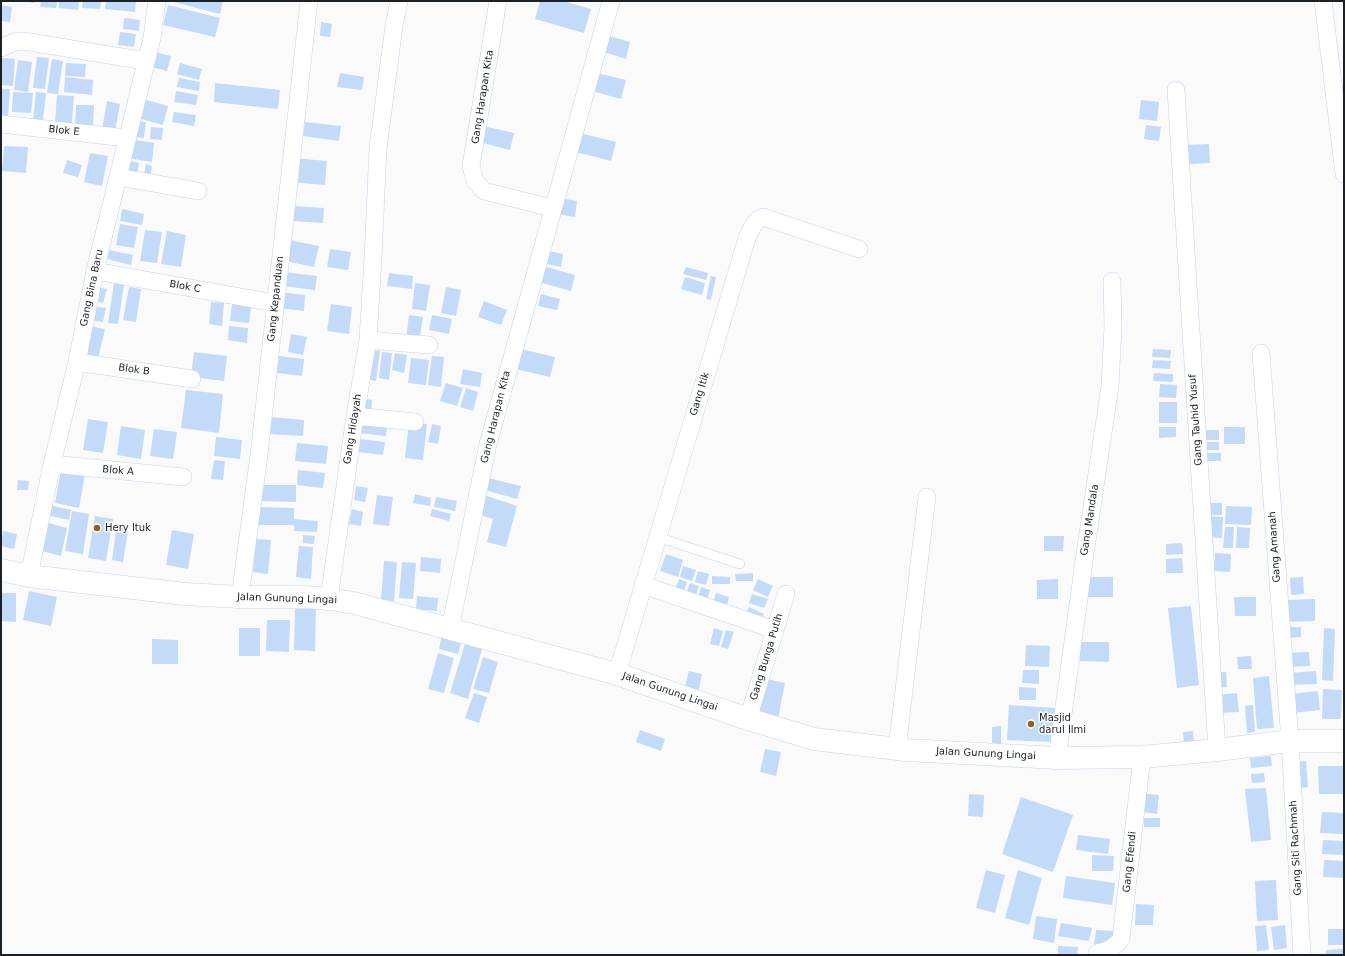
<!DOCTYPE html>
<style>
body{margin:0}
#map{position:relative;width:1345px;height:956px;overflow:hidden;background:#fafafa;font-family:"DejaVu Sans",sans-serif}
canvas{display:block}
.frame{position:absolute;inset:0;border:2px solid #192028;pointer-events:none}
</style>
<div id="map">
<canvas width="1345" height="956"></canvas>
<div class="frame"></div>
</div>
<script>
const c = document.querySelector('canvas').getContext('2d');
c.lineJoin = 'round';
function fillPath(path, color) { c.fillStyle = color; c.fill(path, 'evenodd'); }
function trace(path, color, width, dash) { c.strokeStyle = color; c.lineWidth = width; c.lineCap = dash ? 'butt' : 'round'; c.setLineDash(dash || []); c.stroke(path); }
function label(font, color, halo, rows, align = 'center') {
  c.font = font + ' "DejaVu Sans",sans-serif'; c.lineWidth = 3; c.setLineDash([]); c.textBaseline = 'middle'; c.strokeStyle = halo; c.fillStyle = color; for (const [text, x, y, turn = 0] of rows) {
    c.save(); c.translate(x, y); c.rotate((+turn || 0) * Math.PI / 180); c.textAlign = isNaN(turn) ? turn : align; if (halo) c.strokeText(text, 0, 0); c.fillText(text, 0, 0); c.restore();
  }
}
const building = new Path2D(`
 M24 1H34V3Z
 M41 1H57L56 8 40 7Z
 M59 1H79L78 10 59 8Z
 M83 1H101L100 9 82 8Z
 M106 1H136L135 12 105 9Z
 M170 1H223L220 14Z
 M540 1H563L591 9 584 33 535 19Z
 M1 5 12 7 10 22 1 21Z
 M168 5 220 18 215 37 163 25Z
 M124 18 140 20 139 31 123 29Z
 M321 22 332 24 330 37 320 36Z
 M120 32 136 34 134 47 118 45Z
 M609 36 630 42 626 59 604 52Z
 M155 52 171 56 167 71 152 67Z
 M37 57 49 58 45 89 33 88Z
 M1 58 15 59 13 86 1 85Z
 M52 59 63 61 58 94 47 93Z
 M18 60 32 62 28 92 14 90Z
 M66 63 86 64 85 77 65 76Z
 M180 63 202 69 199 80 177 74Z
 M340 73 364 77 362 90 337 87Z
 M597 73 626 80 621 99 592 91Z
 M65 77 93 80 92 95 64 92Z
 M179 78 200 82 199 91 177 87Z
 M215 83 280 90 278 109 214 102Z
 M1 89H10L8 117 1 116Z
 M176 91 198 95 196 105 174 102Z
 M13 92 33 93 31 113 12 112Z
 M36 92 46 93 43 121 33 120Z
 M57 95 74 96 72 123 55 122Z
 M139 98 168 106 163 125 134 117Z
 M1141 100 1159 102 1157 121 1139 119Z
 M107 101 120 104 115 131 102 129Z
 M76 105H94L93 128 75 127Z
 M174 112 196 115 194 126 172 122Z
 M137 121 146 122 144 138 135 137Z
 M305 122 341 126 339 141 303 136Z
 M1146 125 1161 127 1159 141 1144 139Z
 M483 126 514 133 510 150 479 142Z
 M151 127 163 128 162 140 150 139Z
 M580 133 616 142 611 161 576 152Z
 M130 139 154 143 152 162 127 158Z
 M1209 144 1210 163 1187 164 1186 145Z
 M4 146 28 147 26 173 2 171Z
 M90 153 108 156 102 186 84 182Z
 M293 158 327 161 325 185 291 182Z
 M67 160 82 165 78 177 63 173Z
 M131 161 139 163 136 179 127 177Z
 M146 164 152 166 149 182 143 180Z
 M560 198 577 201 575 217 557 214Z
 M294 206 324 208 323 223 293 221Z
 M122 209 144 214 142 225 120 221Z
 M120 224 138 227 134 248 116 245Z
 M145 230 162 232 157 263 140 261Z
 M167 231 186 235 181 267 161 264Z
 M289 240 319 246 314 267 285 261Z
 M330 249 351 252 348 270 327 267Z
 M109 250 133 255 131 265 107 259Z
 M544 250 563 254 561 267 541 263Z
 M539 265 575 275 571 291 535 281Z
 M686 267 708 273 706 280 683 274Z
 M285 272 317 276 315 290 283 286Z
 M389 273 413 276 412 289 387 286Z
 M711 276 716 277 711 300 706 299Z
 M685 277 705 283 702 295 681 289Z
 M114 283 124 285 118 324 108 323Z
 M415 283 430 285 426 311 412 309Z
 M96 287 107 289 103 303 92 300Z
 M129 287 141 289 136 322 123 320Z
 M446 287 461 290 456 316 441 313Z
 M279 292 305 295 304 311 277 308Z
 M541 294 560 299 557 310 538 306Z
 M484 301 507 310 501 325 478 317Z
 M211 302 224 303 222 326 209 324Z
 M232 304 251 306 249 323 230 321Z
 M331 304 352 307 349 334 327 331Z
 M91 306 106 308 103 322 89 320Z
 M409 315 423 317 419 343 406 340Z
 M432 315 452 319 449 334 429 330Z
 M89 326 105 329 97 363 81 360Z
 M229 326 248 328 247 343 228 340Z
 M291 334 307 337 303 355 288 352Z
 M521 349 555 357 550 377 516 369Z
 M1153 349 1171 350 1170 358 1152 357Z
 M370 350 380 351 376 381 367 379Z
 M194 352 227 356 224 381 191 377Z
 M382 352 392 353 389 380 379 378Z
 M395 353 407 355 404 373 392 370Z
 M271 355 304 359 302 376 269 372Z
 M432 356 444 357 441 387 428 385Z
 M411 358 429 360 426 385 408 383Z
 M1153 360 1171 361 1170 369 1152 368Z
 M463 369 482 373 480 387 460 384Z
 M1154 373 1173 374V382L1153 381Z
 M446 383 463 388 457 406 440 401Z
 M1160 384 1177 385 1176 398 1159 397Z
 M466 388 478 392 473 411 460 407Z
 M186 390 223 394 219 433 181 428Z
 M365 399 372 400 371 413 364 412Z
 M1159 402H1177V423H1159Z
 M270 417 304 420 303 436 268 434Z
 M88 419 108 422 103 453 83 450Z
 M409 422 427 424 423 460 405 458Z
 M361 423 387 426 386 436 360 433Z
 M432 424 441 426 438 444 428 442Z
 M121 426 145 430 141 459 117 455Z
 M1159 427H1176V437L1159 438Z
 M1224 427H1245V444H1224Z
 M154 429 177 432 173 459 150 456Z
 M1203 430H1219V440H1203Z
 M216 437 242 440 240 459 214 456Z
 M359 439 385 442 383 455 358 452Z
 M1205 442H1219V450H1205Z
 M297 443 328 446 326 464 295 461Z
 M1203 453H1221V461H1203Z
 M214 460 225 461 223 480 211 479Z
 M61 470 85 474 79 508 55 503Z
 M298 470 325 473 323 488 297 485Z
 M484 477 521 486 517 499 481 489Z
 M18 480 29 481 28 490H17Z
 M260 485H296V502L260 501Z
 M356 486 368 488 365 502 354 500Z
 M415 494 431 498 430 506 413 503Z
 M481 494 517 506 506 547 487 542 493 519 475 513Z
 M377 495 393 497 389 526 373 524Z
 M436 497 457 501 455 511 434 507Z
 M1205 503H1222V515H1205Z
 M49 505 71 510 69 520 46 515Z
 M1226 506 1252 507 1251 525 1225 524Z
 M258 507 294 508V525H258Z
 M352 509 363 512 361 526 349 524Z
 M432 509 451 514 449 521 430 516Z
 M72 511 89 514 83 554 65 551Z
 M95 516 113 519 106 561 88 558Z
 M1206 516 1223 517 1222 538 1206 537Z
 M294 519 318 521 317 532 294 531Z
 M45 522 67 528 61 556 38 550Z
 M117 524 129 525 123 562 112 560Z
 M1225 527H1234L1233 548H1223Z
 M1237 527 1250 528 1249 548H1236Z
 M172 530 194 534 188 569 166 565Z
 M3 531 17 534 14 549 1 546Z
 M303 535 315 536 314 544 303 543Z
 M1044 536H1064L1063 551H1044Z
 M256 539 271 540 268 574 253 572Z
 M1182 543 1183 554 1166 555V544Z
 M299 546 313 547 311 579 296 577Z
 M1215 553 1231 554 1230 572 1214 571Z
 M666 554 683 560 678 577 660 571Z
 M421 557 441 559 440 573 420 571Z
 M1182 558 1183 573H1166V559Z
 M384 561 397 562 394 601 381 600Z
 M402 562 416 563 413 599 399 598Z
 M683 566 696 570 692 581 680 577Z
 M698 571 709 574 706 585 695 582Z
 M753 573V581H736L735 574Z
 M712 576 730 577V584H712Z
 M1089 577H1113V597H1088Z
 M1303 577 1304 594 1291 595 1290 578Z
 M679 579 687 582 682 597 673 594Z
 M758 579 773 586 768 597 753 590Z
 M1058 579V599H1037V580Z
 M690 583 699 586 694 600 685 597Z
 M701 587 710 590 706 604 697 601Z
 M29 591 57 597 51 626 23 620Z
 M1 593H16V622L1 621Z
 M716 593 729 597 724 615 711 611Z
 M752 594 768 599 764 608 749 603Z
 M417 596 438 598 437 611 416 609Z
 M1234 597H1256V616H1235Z
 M1315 599V621L1286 622V600Z
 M1191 606 1199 685 1177 688 1168 608Z
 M749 607 764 614 757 629 742 622Z
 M295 609H316L315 651 294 650Z
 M267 620H290L289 652 266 651Z
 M1288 627H1301V637L1288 638Z
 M239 628H260V656H239Z
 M714 628 723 631 719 646 710 644Z
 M1324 628 1335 629 1333 681 1322 680Z
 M726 630 734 632 728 649 721 647Z
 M442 634 462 639 458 654 439 649Z
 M152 639 178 640V664H152Z
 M1080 642H1109V662L1080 661Z
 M465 644 482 649 468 699 450 693Z
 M1026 645 1050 646 1049 667 1025 666Z
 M1309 652 1310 666 1288 667V653Z
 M438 653 454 658 444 693 428 689Z
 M1251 656 1252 669H1238L1237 657Z
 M483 657 498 662 489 693 473 689Z
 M1023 670H1039V684L1022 683Z
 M689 671 702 674 698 694 684 690Z
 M1316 671 1317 684 1289 685 1288 673Z
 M1226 672 1227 687 1214 688 1213 673Z
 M1269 676 1274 728 1257 729 1253 678Z
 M766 679 785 683 777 724 758 720Z
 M1019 687 1036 688V700H1019Z
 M1323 689 1342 690 1341 719H1322Z
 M1318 691 1320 710 1292 713 1290 694Z
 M474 693 487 697 479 723 465 718Z
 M1237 693 1239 712 1219 713 1218 695Z
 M1009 705 1055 708 1053 742 1007 740Z
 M1253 705 1255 732 1247 733 1245 706Z
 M1001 726V745H992V727Z
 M640 730 665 739 661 751 636 742Z
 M1193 731 1194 743 1184 744 1183 732Z
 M765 749 781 752 776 776 760 772Z
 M1271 756 1272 766 1251 768 1250 758Z
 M1306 761 1308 787 1298 788 1296 762Z
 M1318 766H1343V794H1319Z
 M1264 773 1265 782 1252 783 1251 774Z
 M1266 788 1271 840 1251 842 1245 789Z
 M1139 793 1159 795 1157 814 1137 811Z
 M969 794 984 795 983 817 968 816Z
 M1021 797 1073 815 1053 872 1002 854Z
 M1322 812 1344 813V834L1320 833Z
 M1144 818H1160V827H1144Z
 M1078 835 1110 839 1108 854 1076 850Z
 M1323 840 1344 841V855L1322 854Z
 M1092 855 1114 856 1113 871H1092Z
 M1324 860 1344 861V878L1323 877Z
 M986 870 1005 875 995 913 976 908Z
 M1018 870 1042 878 1029 925 1005 918Z
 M1066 876 1115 883 1112 905 1063 898Z
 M1276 880 1278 920 1257 921 1255 881Z
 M1136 904 1154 905 1153 925H1135Z
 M1036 916 1057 919 1054 943 1033 939Z
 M1061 923 1092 928 1089 941 1058 936Z
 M1266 925 1269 950 1257 951 1255 926Z
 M1285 925 1287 948 1274 950 1271 927Z
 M1328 929H1344V945H1328Z
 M1096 930 1113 931 1112 946 1094 945Z
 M1058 946 1078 947 1077 955H1058Z
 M1344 949V955H1326V950Z`);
const lane = new Path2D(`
 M657 537 740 564`);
const street = new Path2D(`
 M498 1 471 166 475 181 484 191 552 208
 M1323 1 1344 174
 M1 48 14 42 23 41 146 61
 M1176 90 1217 750
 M1 124 127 138
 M118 177 198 191
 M95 271 275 303
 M368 340 429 345
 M1261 353 1290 741 1302 955
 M77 362 192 379
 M355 416 415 422
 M52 464 183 477
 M29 576 52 464 77 362 95 271 152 38 157 1
 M643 585 775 630
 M240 597 259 455 309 1
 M329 599 355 416 368 340 373 258 378 148 394 26 399 1
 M450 629 488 444 611 1
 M617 674 747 238C751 230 754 220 763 217L859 249
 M748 719 786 594
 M897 749 927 497
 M1057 758 1085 554 1110 386 1113 327 1112 281
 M1097 953C1108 950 1114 948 1121 939L1142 757`);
const secondary = new Path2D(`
 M1 570 29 576 185 594 240 597H305L329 599 354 603 617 674 748 719 814 739 906 750 1057 758 1142 757 1217 750 1290 741H1344`);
const markers = [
 [97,528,4,"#985f1c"],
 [1031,724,4,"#985f1c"]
];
const streetNames = [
 ["Gang Harapan Kita",483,97,-81],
 ["Blok E",64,131,6],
 ["Blok C",185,287,10],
 ["Gang Bina Baru",92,288,-78],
 ["Gang Kepanduan",276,299,-84],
 ["Blok B",134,370,8],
 ["Gang Itik",700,394,-73],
 ["Gang Harapan Kita",496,417,-76],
 ["Gang Tauhid Yusuf",1196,420,-94],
 ["Gang Hidayah",353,429,-81],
 ["Blok A",118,471,5],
 ["Gang Mandala",1090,520,-81],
 ["Gang Amanah",1275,547,-94],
 ["Jalan Gunung Lingai",287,599,2],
 ["Gang Bunga Putih",767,657,-73],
 ["Jalan Gunung Lingai",670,692,19],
 ["Jalan Gunung Lingai",986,754,3],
 ["Gang Siti Rachmah",1296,848,-93],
 ["Gang Efendi",1130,862,-84]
];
const poiNames = [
 ["Hery Ituk",105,528],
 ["Masjid",1039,718],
 ["darul Ilmi",1039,730]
];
fillPath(building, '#c3daf9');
trace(lane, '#c1d2ea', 10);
trace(street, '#c1d2ea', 18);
trace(secondary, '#c1d2ea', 23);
trace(lane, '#fff', 9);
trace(street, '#fff', 17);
trace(secondary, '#fff', 22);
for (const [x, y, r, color] of markers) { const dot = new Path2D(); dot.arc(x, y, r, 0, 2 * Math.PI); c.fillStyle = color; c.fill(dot); trace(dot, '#fff', 1.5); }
label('10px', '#192028', '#fff', streetNames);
label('10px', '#192028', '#fff', poiNames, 'left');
</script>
